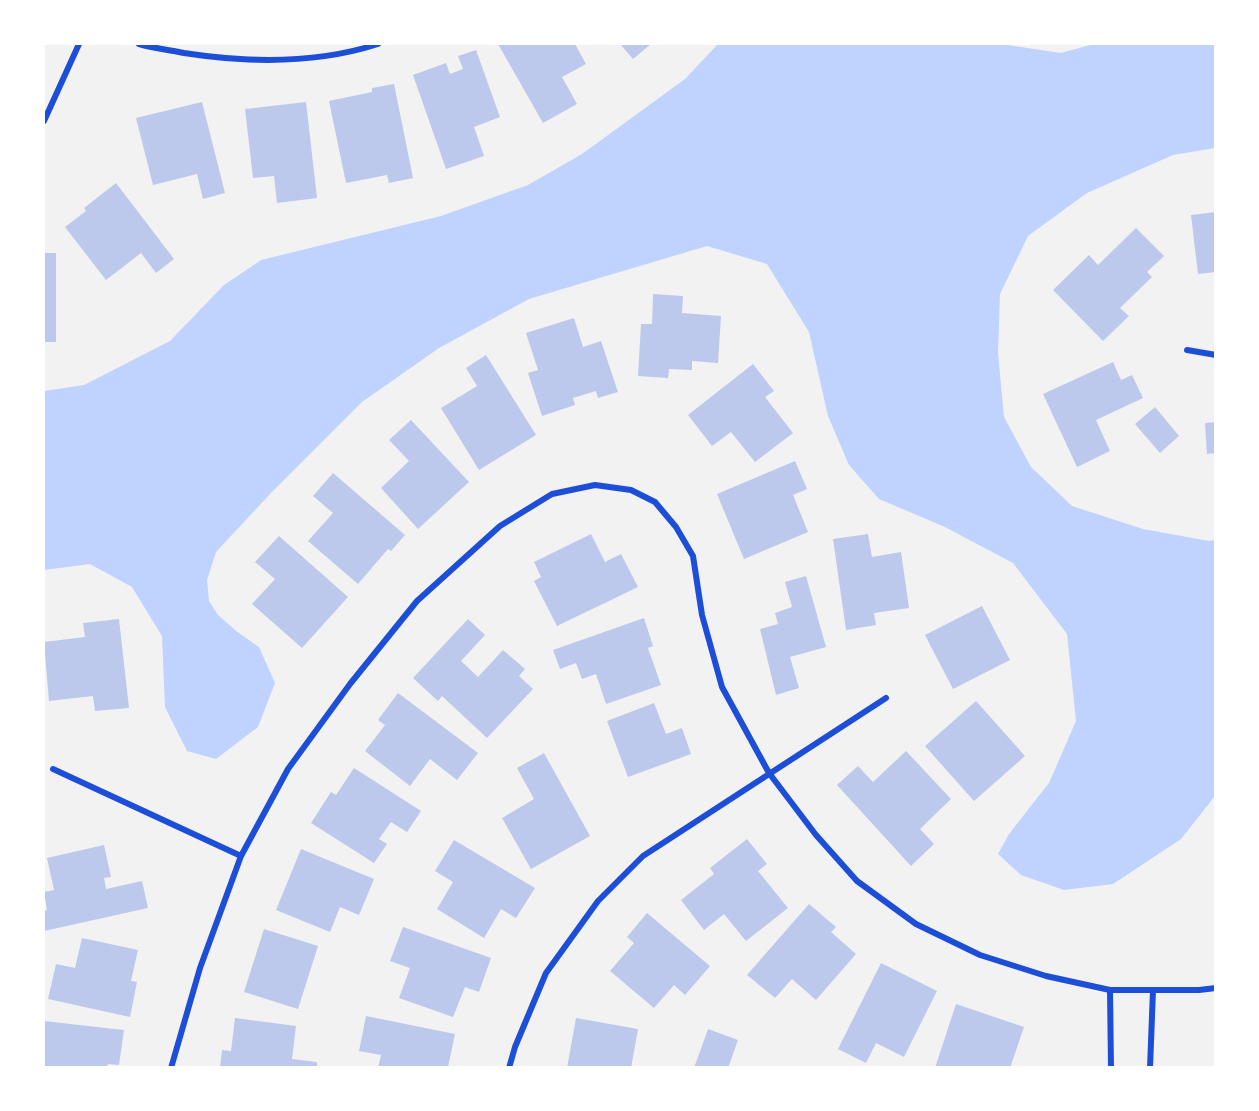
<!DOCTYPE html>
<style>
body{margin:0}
#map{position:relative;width:1259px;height:1111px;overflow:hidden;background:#f2f2f2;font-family:"Noto Sans",sans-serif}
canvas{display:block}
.frame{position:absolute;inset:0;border:45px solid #fff;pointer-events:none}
</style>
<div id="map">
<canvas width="1259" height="1111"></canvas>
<div class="frame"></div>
</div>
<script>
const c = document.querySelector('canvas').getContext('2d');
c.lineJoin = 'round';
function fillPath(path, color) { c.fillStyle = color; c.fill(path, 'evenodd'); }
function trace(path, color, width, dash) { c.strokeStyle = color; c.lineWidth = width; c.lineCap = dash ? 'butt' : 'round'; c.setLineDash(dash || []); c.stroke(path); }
const water = new Path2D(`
 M718 44H1001L1061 53 1094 44H1215V148L1173 155 1087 193 1028 236 1000 294 998 353 1004 417 1031 467 1072 506 1143 529 1209 541 1215 540V796L1181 839 1113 884 1064 890 1021 875 998 854 1009 834 1049 783 1076 721 1067 634 1013 563 945 527 879 499 849 465 828 416 809 332 767 264 707 246 529 299 439 348 362 402 270 494 216 552 207 580 209 601 218 615 236 631 259 647 275 683 258 727 216 759 187 751 165 707 162 636 132 587 90 564 44 570V391L84 385 170 341 224 285 261 260 441 216 528 185 582 154 685 79Z`);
const building = new Path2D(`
 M498 44H575L586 64 562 77 577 104 543 123Z
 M620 44H651L633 59Z
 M476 50 500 117 474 127 484 156 446 169 413 75 446 63 450 74 463 69 458 56Z
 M394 84 413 178 389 183 387 175 346 183 329 101 372 92V88Z
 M202 102 225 193 203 199 197 174 153 185 136 118Z
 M306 102 317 198 277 203 274 176 253 178 245 109Z
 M116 183 174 259 156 273 141 253 106 280 65 227 86 211 84 208Z
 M1216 212V272L1198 274 1191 215Z
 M1136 228 1164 256 1147 272 1152 277 1120 308 1129 316 1103 341 1053 290 1089 255 1098 265Z
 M44 253H56V342H44Z
 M653 294 683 296 682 313 721 316 718 363 692 361V370L669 369 668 378 638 376 641 324H652Z
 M574 318 583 347 601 341 618 392 598 398 596 391 573 398 575 405 542 416 528 373 538 370 526 333Z
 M486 355 536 435 479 470 441 408 477 386 466 368Z
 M1113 362 1121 380 1132 375 1143 398 1096 420 1110 451 1077 467 1043 394Z
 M753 364 774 391 765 397 793 433 755 462 731 432 712 446 688 415Z
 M1155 407 1179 436 1160 453 1135 424Z
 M411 420 469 482 418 529 381 488 409 461 389 440Z
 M1216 422V453L1207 454 1205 423Z
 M795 461 807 489 793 495 808 532 744 559 717 494Z
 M333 473 405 535 391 551 388 549 358 584 308 541 333 513 313 496Z
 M591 534 605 562 621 554 638 587 557 626 534 581 541 577 534 562Z
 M868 534 872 557 901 552 909 608 874 613 876 625 846 630 833 539Z
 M279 536 348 597 302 648 252 604 275 579 255 562Z
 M806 576 826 647 790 657 799 688 776 695 760 629 778 624 775 613 792 607 785 582Z
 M982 606 1010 660 953 689 925 635Z
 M644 618 653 646 648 648 661 685 606 704 596 674 582 679 576 663 560 669 553 650Z
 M119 619 129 708 95 711 93 696 49 701 44 642 85 637 83 623Z
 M468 619 485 635 461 661 478 677 503 650 525 669 519 676 533 689 487 738 442 696 438 701 413 678Z
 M398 693 478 753 457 780 430 759 410 786 365 751 385 725 378 720Z
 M976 701 1025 756 974 801 925 746Z
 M654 703 666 734 682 728 691 754 628 777 607 721Z
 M906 751 951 799 920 829 934 844 911 866 837 785 858 766 873 782Z
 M544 753 590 836 531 869 502 818 534 799 517 768Z
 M354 768 421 811 407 832 391 822 379 839 387 844 374 863 311 823 331 792 336 795Z
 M747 839 767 864 758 871 788 908 746 941 724 914 704 930 681 900 714 874 710 868Z
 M454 840 535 888 516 918 501 909 484 938 437 909 453 882 435 871Z
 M104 845 111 877 104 878 106 889 142 881 148 908 44 931V911L47 910 44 892 54 890 47 858Z
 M301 849 374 879 359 915 340 907 330 932 276 910Z
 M809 904 836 927 831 932 856 954 816 1000 792 979 775 998 747 975Z
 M647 913 710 966 685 995 674 985 654 1008 610 971 634 943 627 937Z
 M403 927 491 958 479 992 465 987 453 1017 399 998 410 968 390 961Z
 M264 929 318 946 298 1009 244 992Z
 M82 938 138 950 131 981 137 982 130 1017 48 999 56 964 75 968Z
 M881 963 937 991 904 1057 876 1043 866 1063 838 1049Z
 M956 1004 1024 1027 1010 1068H935Z
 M366 1016 455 1034 448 1067 438 1066V1068H378L381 1055 359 1051Z
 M235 1018 296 1026 292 1059 317 1062V1068H220L222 1050 231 1051Z
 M576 1018 638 1029 631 1068H567Z
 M44 1021 124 1030 119 1065 108 1064 107 1068 44 1066Z
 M708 1029 738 1040 728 1068H694Z`);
const minor = new Path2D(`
 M139 44C153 48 169 50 184 53 248 63 316 64 378 44
 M44 121 79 44
 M1187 350 1216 355
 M53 769 241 856
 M1110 990 1111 1068
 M171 1068 200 968 241 856 288 769 350 684 417 601 500 526 552 494 595 485 631 490 655 502 676 527 693 556 702 615 722 687 769 773 816 835 857 881 916 924 980 955 1046 976 1110 990H1199L1216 988
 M509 1068 515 1047 546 973 598 901 643 856 886 698
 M1150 1068 1153 990`);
fillPath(water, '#bfd3fe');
fillPath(building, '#bdc9ec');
trace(minor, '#1d4ed8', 6);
</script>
